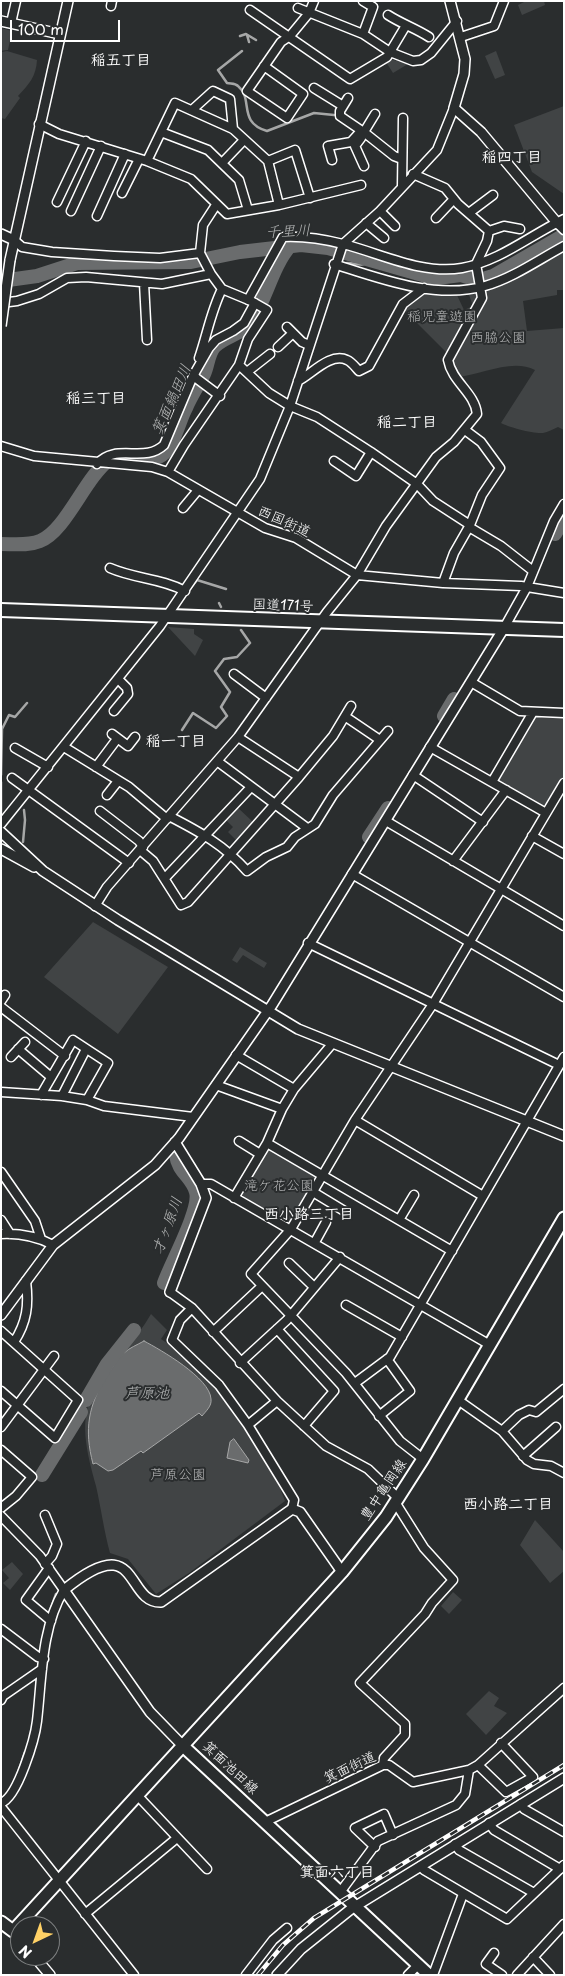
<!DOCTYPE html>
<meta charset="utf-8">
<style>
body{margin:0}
#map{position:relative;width:565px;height:1976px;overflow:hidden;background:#2a2d2e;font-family:"Playpen Sans",sans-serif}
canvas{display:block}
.frame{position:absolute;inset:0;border:2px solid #fff;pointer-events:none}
.north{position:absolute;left:10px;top:1916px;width:50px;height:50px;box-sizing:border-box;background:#2a2d2e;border:1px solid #7f8182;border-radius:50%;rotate:222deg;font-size:14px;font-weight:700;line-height:20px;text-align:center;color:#fff}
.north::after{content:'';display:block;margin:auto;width:18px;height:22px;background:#ffd166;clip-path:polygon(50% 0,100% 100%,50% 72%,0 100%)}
.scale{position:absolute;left:10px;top:20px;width:110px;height:22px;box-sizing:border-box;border:2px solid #fff;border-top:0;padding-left:6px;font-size:15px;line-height:18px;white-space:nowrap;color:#fff;-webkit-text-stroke:4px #2a2d2e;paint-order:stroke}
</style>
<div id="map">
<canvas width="565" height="1976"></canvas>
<div class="frame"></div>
<div class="north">N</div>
<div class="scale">100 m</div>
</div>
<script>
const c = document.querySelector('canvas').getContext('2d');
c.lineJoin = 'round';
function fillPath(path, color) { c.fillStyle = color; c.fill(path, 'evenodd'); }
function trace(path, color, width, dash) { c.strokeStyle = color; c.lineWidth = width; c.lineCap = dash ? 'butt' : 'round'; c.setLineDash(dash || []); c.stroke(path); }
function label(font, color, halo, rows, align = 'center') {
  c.font = font + ' "Playpen Sans","Klee One",sans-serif'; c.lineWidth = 4; c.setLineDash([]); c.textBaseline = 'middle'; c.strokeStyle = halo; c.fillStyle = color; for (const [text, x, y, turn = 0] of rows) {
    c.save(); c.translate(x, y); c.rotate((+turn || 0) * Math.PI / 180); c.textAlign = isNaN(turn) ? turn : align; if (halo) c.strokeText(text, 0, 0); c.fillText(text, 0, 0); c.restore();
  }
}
const green = new Path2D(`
 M526 1H544L545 5 522 15 518 5Z
 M1 28 12 31 8 50 1 51Z
 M7 51 37 60C36 77 29 84 18 96L20 98 5 119 1 118V52Z
 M496 51 505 75 495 79 485 56Z
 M390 59 408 64 393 73 386 62Z
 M564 106V194L532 172 514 125Z
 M564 250V290H557V295L523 301 527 331 564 328V430L558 427C553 429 548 432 543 433 534 434 508 427 501 423L535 370C512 358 481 375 458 377L451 358 484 290 505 282Z
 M424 292 456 293 464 310 473 306 469 295 479 292V298L448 354 403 309Z
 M168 627 194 629V634L203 640 195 656Z
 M540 714H564V775L546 804 541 806 498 781V778L533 718Z
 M236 806 253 822 236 840 228 832 233 827 224 818Z
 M93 922 168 967 118 1034 44 977Z
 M240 947 267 963 264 968 243 955 237 963 232 960Z
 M268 1148 315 1174 317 1178 290 1222H288L244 1198 242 1192 265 1149Z
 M151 1314 167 1330 161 1339 180 1352 212 1381 236 1412 278 1483 285 1501 189 1573 156 1594 128 1559 110 1553C104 1531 101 1508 96 1486 87 1453 77 1418 96 1387 112 1361 136 1341 151 1314Z
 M535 1520 564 1552V1571L550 1583 520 1545Z
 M12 1562 23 1574 10 1590 3 1583 9 1578 2 1570Z
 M453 1592 462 1600 449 1614 441 1606Z
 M489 1691 499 1698 494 1706 507 1713 486 1735 466 1714Z`);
const water = new Path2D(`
 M144 1341C161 1350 210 1378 211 1399 212 1406 206 1411 202 1416L199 1413 143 1453 141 1451 113 1470 108 1471 96 1463 93 1464C84 1429 88 1406 107 1375 112 1368 117 1359 124 1353 129 1348 137 1345 144 1341Z
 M234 1439 249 1460 248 1463 227 1458 230 1442Z`);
const stream = new Path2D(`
 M247 35 249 42
 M240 36 246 34 256 40
 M242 51 218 70 227 83C231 84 235 83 238 86 254 99 237 122 267 131L314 113 334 115
 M357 257 358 252
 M342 264C351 260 361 269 369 261
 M189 590 197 580 226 589
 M219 603 221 607
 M114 678 154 627
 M182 730 193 713 216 728 227 716 221 707 230 692 215 671 224 659 237 657 250 643 241 630
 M1 775 2 729 9 715 15 717 27 703
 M1 782V815
 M23 842 25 820 24 810
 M51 1608 56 1594
 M36 1694 37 1677
 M17 1776 25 1752`);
const river = new Path2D(`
 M1 281 37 276 77 263 191 262 240 252 301 245 328 248 426 276 437 278 461 275 477 280 483 279 493 276 564 235
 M555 534 564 519
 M1 544C14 544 28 546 40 541 66 531 85 477 110 459 126 454 148 465 162 455 173 448 179 421 186 408 191 396 198 386 204 374 208 366 208 353 215 346 227 335 242 335 252 320 267 297 272 267 290 246
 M444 716 454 699
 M369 837 388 808
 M164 1283C171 1263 201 1209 196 1192 192 1177 178 1172 176 1155
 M86 1400 107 1364 134 1330
 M42 1475 81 1412`);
const minor = new Path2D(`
 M111 6 112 1
 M298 8 363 34 390 52 413 61 421 60 431 53 457 21
 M250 10 350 79 387 57 405 27
 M388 15C402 24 415 28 429 37
 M11 23 16 1
 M363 34 373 7 363 1
 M461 37 494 26 504 1
 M264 66 303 94 287 118 247 91 281 42 290 36 309 13 314 1
 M314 88 343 106
 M348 98 340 111V116L365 133 394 156 402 159
 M192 110 213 91 230 99 233 129
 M39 124 59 134 147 161 191 179 227 214 279 205 361 185
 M161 132 208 150 239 180 248 210
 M364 132 375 114
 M361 138 355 146 364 166
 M332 160 328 146 351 142 361 131
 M147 161 175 103 233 129 268 161 279 205
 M268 161 295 150 310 198
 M222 163 244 140
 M402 186 403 118
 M122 193 139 159
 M57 202 86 141
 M71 211 101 146
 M380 211 395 226
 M469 213 493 195
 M97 216 125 154
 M436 218 454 199
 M366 223 384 238
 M558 224 564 230
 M489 231 504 226 520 229
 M14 240 22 247 52 252 114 256 160 258 200 253
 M334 264C381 279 436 300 485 286 513 278 538 260 564 246
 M211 274 200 253 203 225 216 205
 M144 283 147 340
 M248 300 283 237C302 236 323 239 343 244 380 253 422 275 462 268 500 261 529 236 564 219
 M1 303 17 301 39 294 67 278 86 277 162 284 211 274 222 289 251 301 267 310 248 339 239 365 269 393 290 406 317 417 371 452 417 484 433 501 470 525
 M287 327 302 342 309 345
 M278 347 293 333
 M199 358C207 335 211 311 222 289
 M247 372 270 354
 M194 374 196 378 220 396
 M298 381C311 375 330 352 347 360 352 362 356 368 359 371L369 366 403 304 424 288
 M1 446 34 456 152 467 168 472 265 528 296 538 357 575 443 583 521 586 564 593
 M334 461 356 476 371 452
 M97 464C116 442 144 464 164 445L193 376 209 348 216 340 233 331 244 323 255 303
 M168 472 184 445 239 365
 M183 508 198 490
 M469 527 501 546 533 571
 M110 568C135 579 161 578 185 591
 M443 583 454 553 470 525 482 495 500 468 481 442 465 430
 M504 628 527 587 554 521 564 504
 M234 674 266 698
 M471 682 520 711 564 713
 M114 711 128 694 127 688 118 679
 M346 717 380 740
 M112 734 128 746 135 737
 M238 737 299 777
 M64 747 129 787 167 819
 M430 747 546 813
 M15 748 48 767
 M217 761 307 828
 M96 767 117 739
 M413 775 483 822
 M12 778 129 863
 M492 782 533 712
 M107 795 118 781
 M100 811 139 841 143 847
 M169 816C200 832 224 845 247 871L266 857 287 847 295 837 315 824 333 795 388 731
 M386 821 564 926
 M1 824 160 626 260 479 290 406 343 244 380 211 437 150 454 108
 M532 836 564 854
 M140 850 153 861 181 905 188 902 299 777 333 736 351 706
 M453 861 506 790
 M352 874 564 997
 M165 878 251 787
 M95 906 107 887 238 737 327 612 357 575 386 526 436 457 454 442 477 414C475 393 452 382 448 360L482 298 476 264 487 241 489 231 458 204 445 188 413 174
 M308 943 559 1065
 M1 1001 5 995
 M1 1007 65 1056
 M18 1049 51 1077
 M236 1055 294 1089
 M11 1057 25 1042
 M216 1085 282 1109
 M1 1092 62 1096 87 1100 104 1106 193 1117
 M41 1095 73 1040 108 1063 87 1100
 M62 1096 86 1049
 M355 1120 483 1196
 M239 1141 260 1154
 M267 1143 452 1251
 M1 1172 35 1221 41 1239
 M201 1184H211L490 1345
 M313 1192 346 1212
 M234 1198 267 1143 282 1109 294 1089 332 1044
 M1 1220 10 1234
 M399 1220 414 1195
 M1 1234C20 1233 36 1236 53 1245
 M315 1242 326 1222
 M289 1263 314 1287
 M170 1292 192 1308 277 1401 326 1446 368 1469 398 1498
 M346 1305 402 1337
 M192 1308 180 1320 172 1340 219 1385 248 1425 294 1500 292 1509
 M277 1329 334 1391 304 1426
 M1 1331 78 1400 55 1438 1 1391
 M213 1332 262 1286
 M14 1342C27 1322 29 1305 26 1281
 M240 1363 287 1320 340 1257
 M355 1383 390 1357 564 1057
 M458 1400 502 1431 527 1460 534 1464 551 1466 564 1473
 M379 1416 410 1391 387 1359
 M248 1425 277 1401
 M1 1427 54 1356
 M502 1431 519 1415 529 1410 536 1412 564 1389
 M1 1450 32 1477 16 1496 1 1508
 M523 1456 556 1427
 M423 1459 400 1441 346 1373 251 1274 291 1229 355 1120 433 1004 564 783
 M45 1515 57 1544 52 1556 45 1564
 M1 1516 40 1556 64 1590C41 1628 42 1678 37 1721 35 1738 18 1797 1 1803
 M49 1568 26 1600 51 1621
 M1 1629 38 1657 44 1659
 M1 1700 3 1696 42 1669
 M383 1765 384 1758 405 1735V1724L360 1683 425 1614 432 1603 453 1580 424 1548 395 1502
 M478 1765 506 1792 533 1777 501 1743
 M137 1795 207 1869
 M521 1804 524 1809 564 1832
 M1 1807 134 1975
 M265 1822 383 1765H389L413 1782 469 1770 478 1765 564 1688
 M489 1823 494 1830 560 1869
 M455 1844 459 1850 534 1893
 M375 1847 355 1828 384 1814 393 1835
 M421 1866 424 1870 507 1919 564 1865
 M341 1891 378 1841 456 1805 465 1794 469 1770
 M85 1914 177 1838
 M494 1953 486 1964 502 1975
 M533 1957 550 1975
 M246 1975 273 1940 287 1928
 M408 1975 418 1965
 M433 1975 463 1894
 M517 1975 564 1924`);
const tertiary = new Path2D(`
 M450 1 465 59 464 74 454 108 481 132 558 224
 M1 21 60 34
 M1 234 14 240
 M10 260 68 1
 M1 832 43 871 118 920 298 1029 564 1136
 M1 849 34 867
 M170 1292 206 1198 201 1184 175 1142
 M1 1315 53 1245 155 1165 179 1138 272 1005 504 628
 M183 1746 150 1712 64 1590C141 1527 124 1603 161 1602L292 1509 300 1512 342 1572
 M13 1931 20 1940
 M34 1956 50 1975
 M277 1975 301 1949 351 1909 564 1778`);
const primary = new Path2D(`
 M183 1746 429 1975
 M1 1922 13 1931 342 1572 386 1517 423 1459 564 1218`);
const trunk = new Path2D(`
 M1 610 564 630`);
const rail = new Path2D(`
 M258 1975 283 1945 314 1918 564 1765`);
const tertiaryBridge = new Path2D(`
 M1 326 10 260`);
const parkNames = [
 ["稲児童遊園",442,317],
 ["西脇公園",498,338],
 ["滝ケ花公園",279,1186],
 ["芦原公園",178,1475]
];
const streetNames = [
 ["西国街道",284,522,24],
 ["国道171号",283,606,2],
 ["豊中亀岡線",384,1490,-56],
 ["箕面池田線",230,1768,43],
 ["箕面街道",350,1768,-25]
];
const neighbourhoodNames = [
 ["稲五丁目",121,61],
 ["稲四丁目",512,158],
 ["稲三丁目",96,399],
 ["稲二丁目",407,423],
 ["稲一丁目",176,742],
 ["西小路三丁目",309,1215],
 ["西小路二丁目",508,1505],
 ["箕面六丁目",337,1873]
];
const waterNames = [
 ["千里川",288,232,-3],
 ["箕面鍋田川",172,400,-66],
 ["才ヶ原川",168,1226,-70],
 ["芦原池",147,1394]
];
fillPath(green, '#414445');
fillPath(water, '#6a6c6d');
trace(water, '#a6a7a7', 1);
trace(stream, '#a6a7a7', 2.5);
trace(river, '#6a6c6d', 14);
trace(minor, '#fff', 11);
trace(tertiary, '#fff', 12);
trace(primary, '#fff', 15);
trace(trunk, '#fff', 16);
trace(minor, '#2a2d2e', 8);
trace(tertiary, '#2a2d2e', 9);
trace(primary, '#2a2d2e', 11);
trace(trunk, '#2a2d2e', 12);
trace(rail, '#fff', 4.5);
trace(rail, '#2a2d2e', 2.5, [8]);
trace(tertiaryBridge, '#fff', 12, []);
trace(tertiaryBridge, '#2a2d2e', 9);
label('14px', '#b3b4b5', '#2a2d2e', parkNames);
label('14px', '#fff', '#2a2d2e', streetNames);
label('bold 15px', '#fff', '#2a2d2e', neighbourhoodNames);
label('italic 15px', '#b4b6b6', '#2a2d2e', waterNames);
</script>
